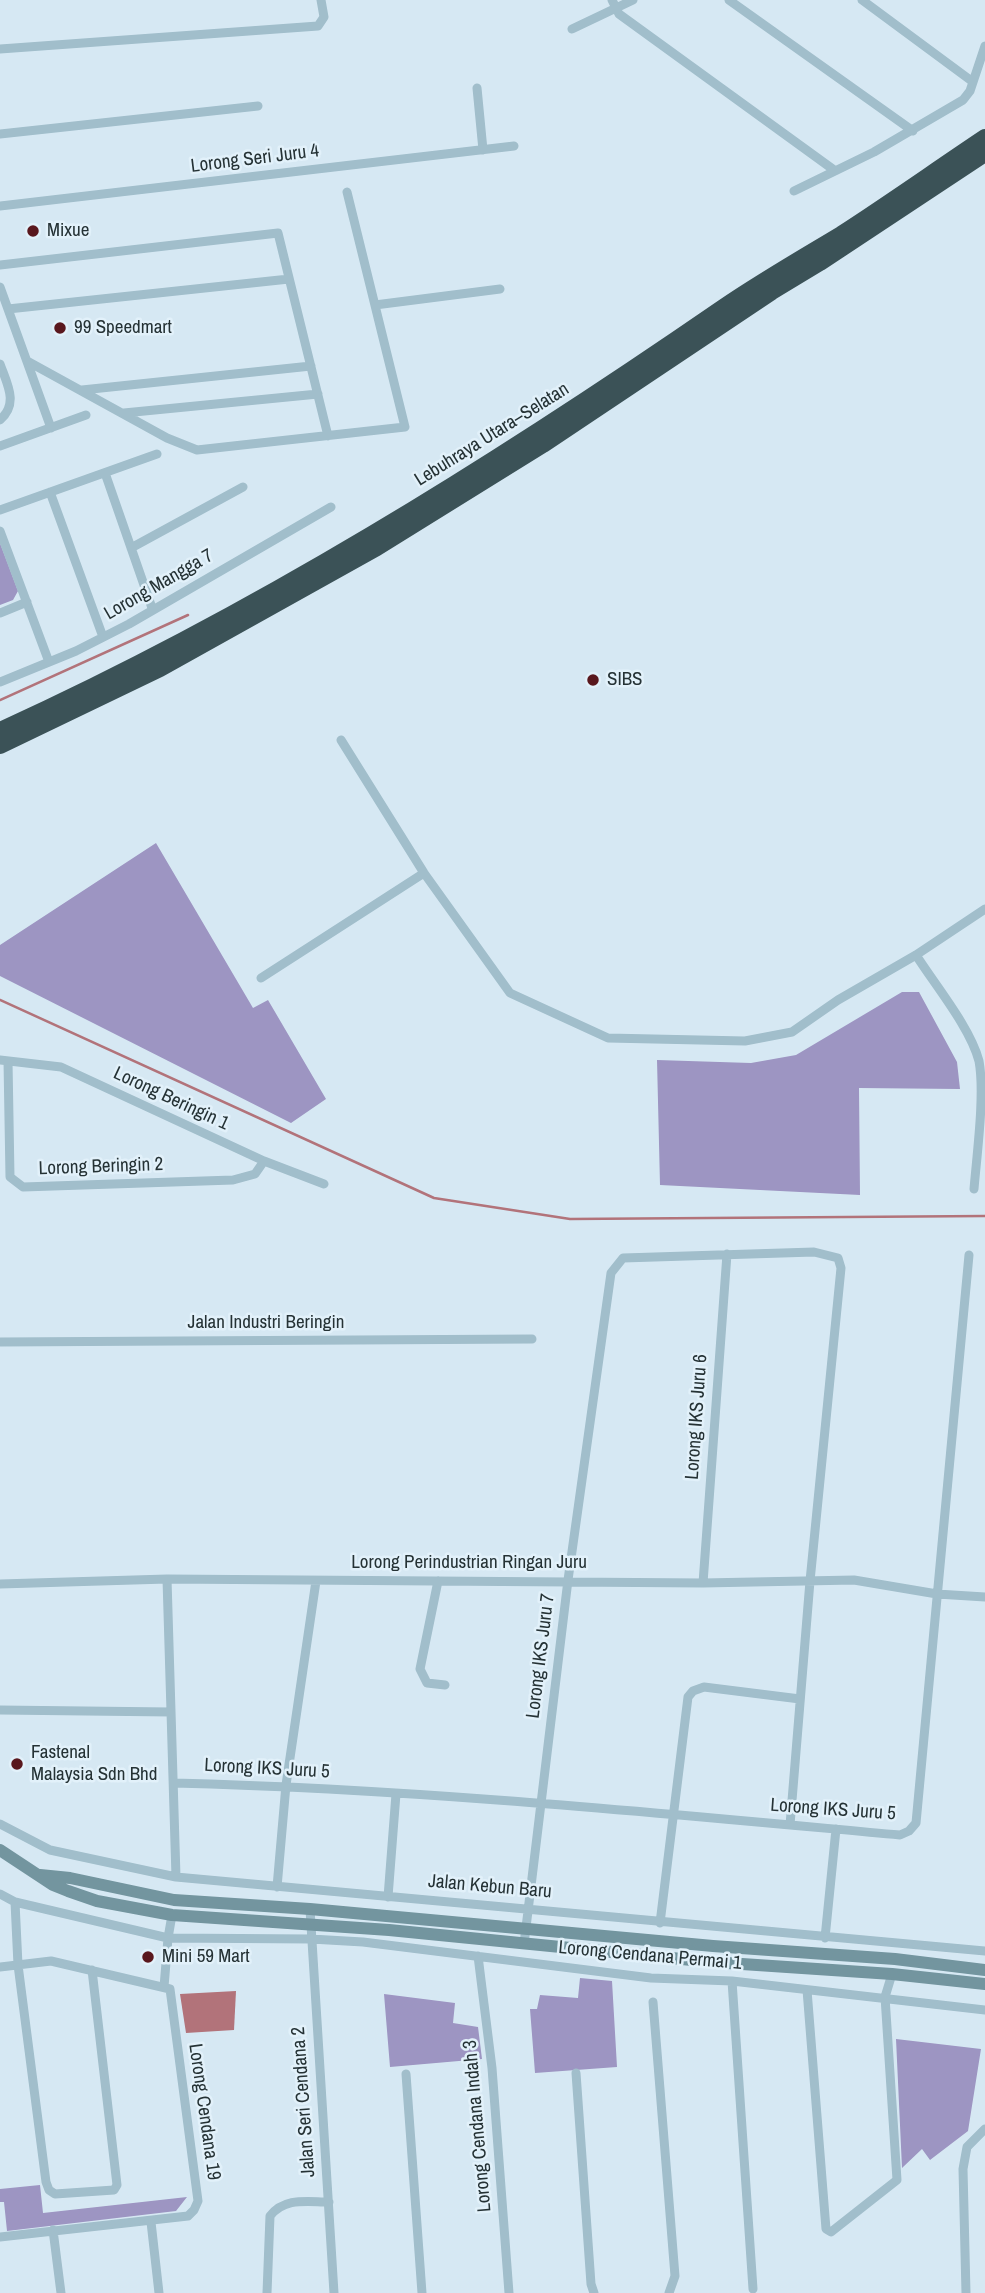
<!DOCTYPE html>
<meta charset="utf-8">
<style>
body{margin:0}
canvas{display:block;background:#d6e8f3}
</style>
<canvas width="985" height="2293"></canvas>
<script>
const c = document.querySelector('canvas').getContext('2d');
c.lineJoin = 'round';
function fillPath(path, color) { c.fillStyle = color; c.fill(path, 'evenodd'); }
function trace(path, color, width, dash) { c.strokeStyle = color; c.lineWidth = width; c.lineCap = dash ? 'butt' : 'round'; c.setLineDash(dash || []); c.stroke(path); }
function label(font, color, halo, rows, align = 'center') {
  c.font = font + ' "Archivo Narrow",sans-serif'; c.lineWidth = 5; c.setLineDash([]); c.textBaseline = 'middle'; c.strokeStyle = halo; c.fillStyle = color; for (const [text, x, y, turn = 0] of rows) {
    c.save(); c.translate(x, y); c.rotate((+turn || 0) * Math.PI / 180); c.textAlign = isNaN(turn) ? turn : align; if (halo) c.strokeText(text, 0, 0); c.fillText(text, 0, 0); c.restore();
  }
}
const green = new Path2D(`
 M0 543 18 591 13 600 0 605Z
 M156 843 253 1008 268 1000 326 1099 291 1123 0 976V945Z
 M902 992H919L957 1062 960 1089 859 1088 860 1195 660 1185 657 1060 751 1063 796 1055Z
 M580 1978 612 1981 617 2067 535 2073 530 2009H537L540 1995 578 1998Z
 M384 1994 455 2003 453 2023 478 2027 482 2059 390 2067Z
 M896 2039 981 2049 968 2131 930 2160 922 2149 902 2168Z
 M40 2185 43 2213 187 2197 176 2211 7 2231 4 2202H0V2189Z`);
const water = new Path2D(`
 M236 1991 234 2030 186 2033 180 1994Z`);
const stream = new Path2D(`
 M0 700 188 615
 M0 1000 434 1198 570 1219 985 1216`);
const street = new Path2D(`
 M612 0 619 14 834 170
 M729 0 913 131
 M862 0 973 82
 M572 29 633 0
 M0 49 318 26 324 17 321 0
 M477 88 483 150
 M0 134 258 106
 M794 191 874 152 963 100 970 91 985 46
 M0 206 514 146
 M0 265 278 233 328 436
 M0 287 51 428
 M375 305 500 289
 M8 309 289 279
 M27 361 167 438 197 450 405 427 347 192
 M0 364C7 384 19 403 0 420
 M82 390 311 366
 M124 413 318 394
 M0 446 86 415
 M105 473 152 608
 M50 492 103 637
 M0 510 157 454
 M0 531 49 662
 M131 548 243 487
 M0 613 27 602
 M0 682 76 651 129 624 331 507
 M341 740 424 873 510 993 608 1038 745 1041 792 1032 838 1000 916 955 985 909
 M916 955C935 985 970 1027 979 1061 985 1094 977 1153 974 1189
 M261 978 424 873
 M0 1060 61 1067 264 1161 324 1184
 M8 1061 10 1177 23 1187 233 1180 255 1174 264 1161
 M0 1342 532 1339
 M167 1579 176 1877
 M438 1581 420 1669 427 1683 445 1685
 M703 1583 727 1254
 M0 1584 167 1579 703 1583 854 1580 937 1594 985 1597
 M0 1710 171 1712
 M174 1783C416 1789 658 1813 900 1835L909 1831 916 1823 969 1255
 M0 1824 50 1850 176 1877 985 1951
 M277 1887 286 1785 316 1581
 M0 1894 15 1902 168 1938 311 1939 363 1942 651 1978 732 1981 985 2010
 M388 1897 396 1794
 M15 1902 18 1965 46 2182 49 2190 55 2194 114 2190 117 2185 92 1970
 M310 1909 334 2293
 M660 1923 688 1697 693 1691 704 1687 800 1699
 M825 1938 836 1829
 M524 1944 568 1580 611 1273 623 1258 814 1252 838 1258 841 1268 810 1581 790 1825
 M478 1956 492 2068 509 2293
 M0 1967 51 1961 170 1989 198 2201 194 2210 188 2216 0 2237
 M732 1981 753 2289
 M164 1987 168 1938 172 1915
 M807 1990 826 2229 831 2232 897 2180 885 1997 892 1974
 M653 2002 675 2276 669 2293
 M576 2073 591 2284 594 2293
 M406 2074 422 2293
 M151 2222 159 2293
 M53 2230 61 2293
 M267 2293 270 2216C285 2197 307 2202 329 2202
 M966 2293 963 2169 967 2147 985 2129`);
const secondary = new Path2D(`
 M0 1850 53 1885 68 1891 97 1901 172 1915 389 1930 712 1962 892 1974 985 1984
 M40 1875 70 1878 174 1900 310 1909 713 1946 895 1959 985 1970`);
const highway = new Path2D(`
 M0 730C255 614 492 466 723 307 761 281 801 258 841 234 889 203 937 169 985 137
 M0 746 160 669 377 548 543 445 772 292 820 263 985 154`);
const markers = [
 [33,231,7,"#59171d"],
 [60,328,7,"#59171d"],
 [593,680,7,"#59171d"],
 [17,1764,7,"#59171d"],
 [148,1957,7,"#59171d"]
];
const streetNames = [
 ["Lorong Seri Juru 4",255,159,-7],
 ["Lebuhraya Utara–Selatan",492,435,-32],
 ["Lorong Mangga 7",159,585,-30],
 ["Lorong Beringin 1",171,1099,25],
 ["Lorong Beringin 2",101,1167,-2],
 ["Jalan Industri Beringin",266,1323],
 ["Lorong IKS Juru 6",697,1417,-86],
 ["Lorong Perindustrian Ringan Juru",469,1563],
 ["Lorong IKS Juru 7",541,1656,-83],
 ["Lorong IKS Juru 5",267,1769,3],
 ["Lorong IKS Juru 5",833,1810,4],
 ["Jalan Kebun Baru",490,1887,5],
 ["Lorong Cendana Permai 1",650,1956,5],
 ["Jalan Seri Cendana 2",304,2102,-94],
 ["Lorong Cendana 19",204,2112,82],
 ["Lorong Cendana Indah 3",478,2126,-95]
];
const poiNames = [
 ["Mixue",47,231],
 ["99 Speedmart",74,328],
 ["SIBS",607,680],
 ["Fastenal",31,1753],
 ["Malaysia Sdn Bhd",31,1775],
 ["Mini 59 Mart",162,1957]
];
fillPath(green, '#9d95c2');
fillPath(water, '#b2737a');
trace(stream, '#b2737a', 2.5);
trace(street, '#a1becb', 9);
trace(secondary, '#73959f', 12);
trace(highway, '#3b5257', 16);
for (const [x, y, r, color] of markers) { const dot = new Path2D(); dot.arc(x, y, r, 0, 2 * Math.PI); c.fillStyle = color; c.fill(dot); trace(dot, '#e2f1fa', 2.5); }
label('19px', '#253235', '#e2f1fa', streetNames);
label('19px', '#253235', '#e2f1fa', poiNames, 'left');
</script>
